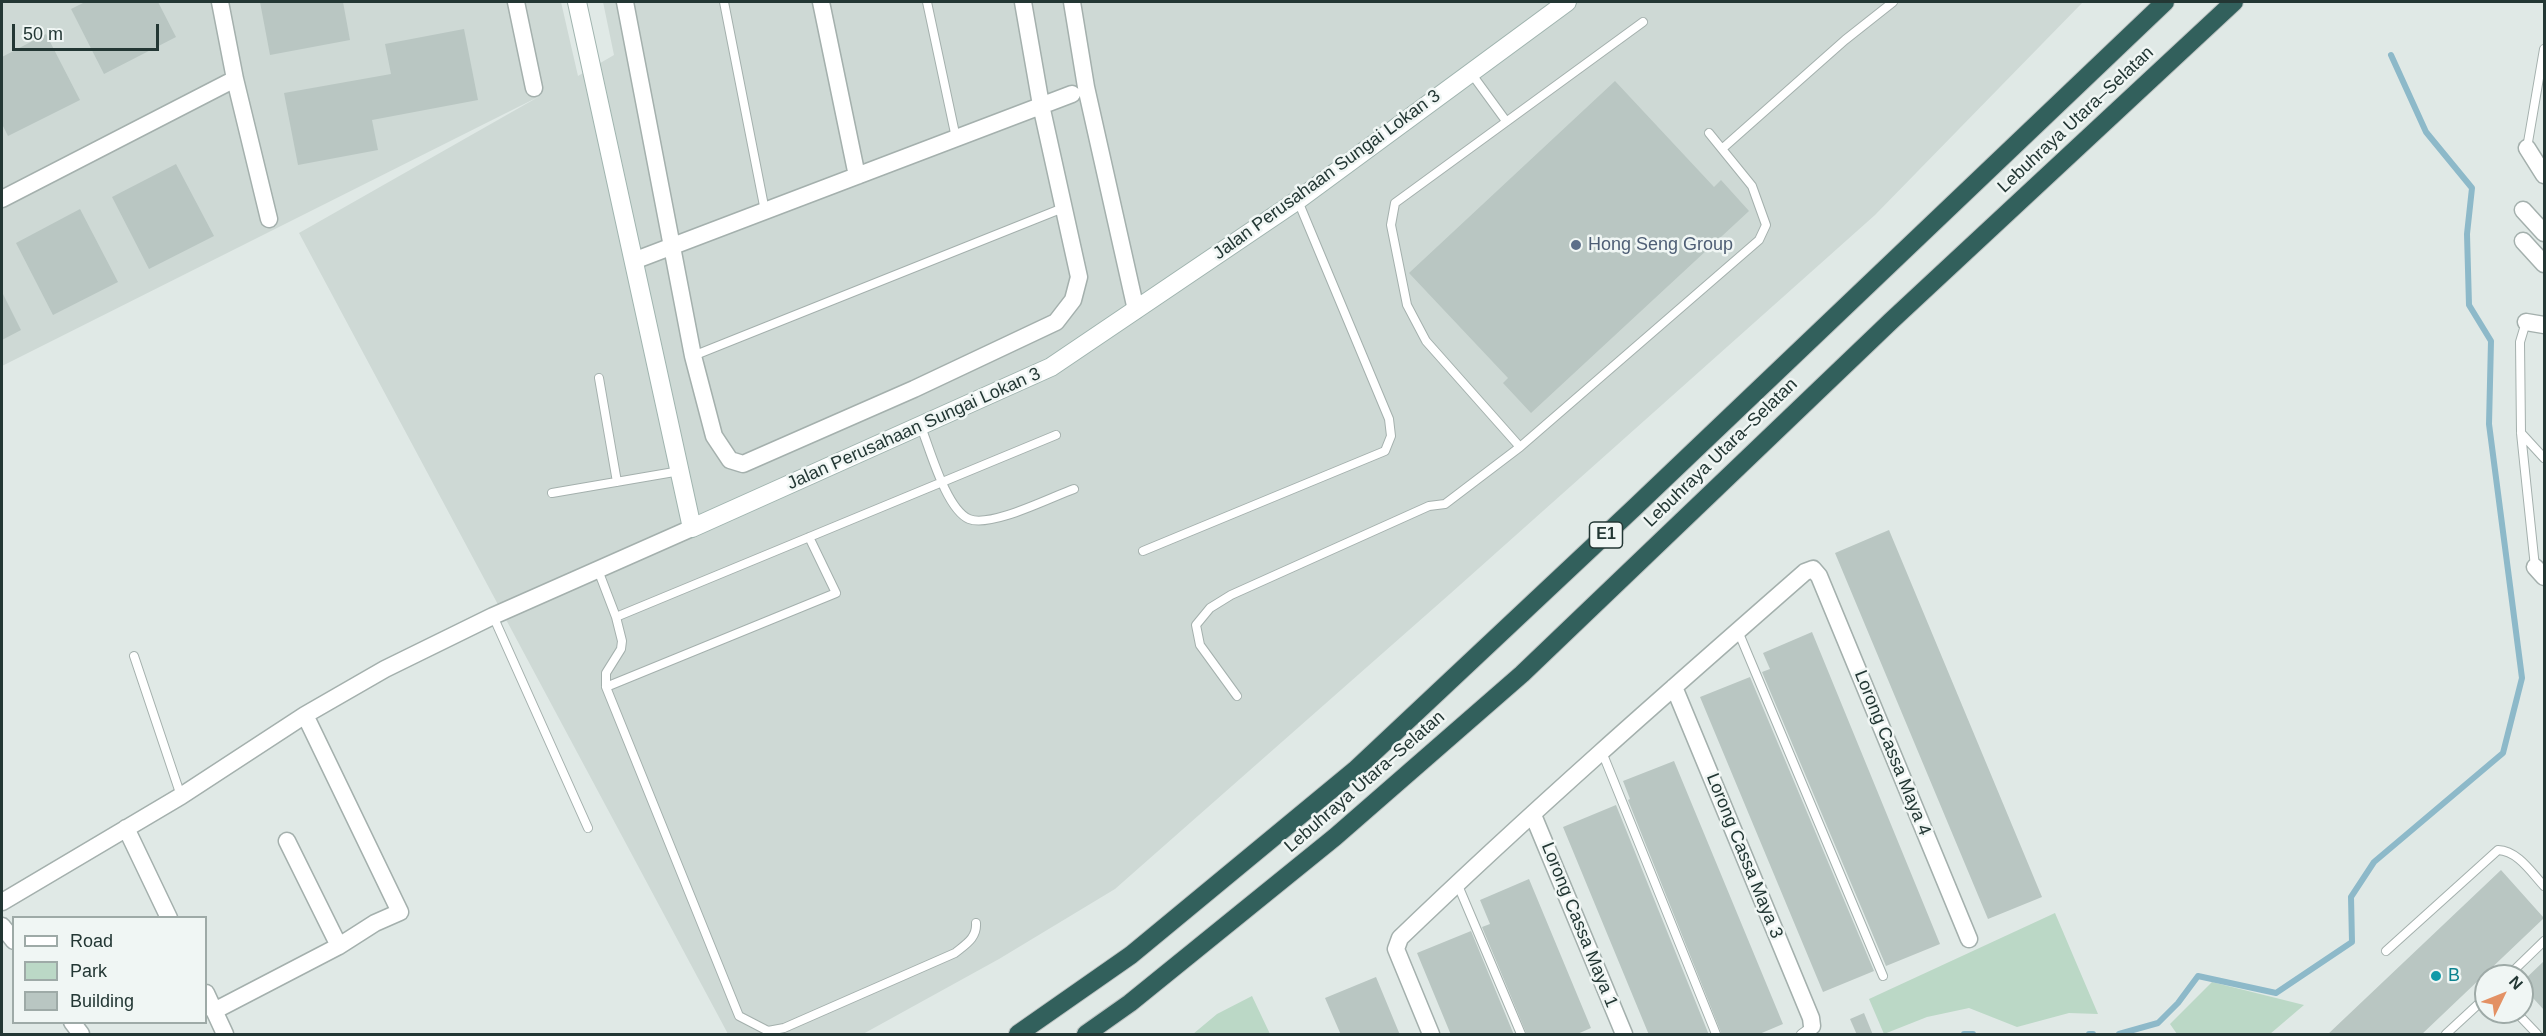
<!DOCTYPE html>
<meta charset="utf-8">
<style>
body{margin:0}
#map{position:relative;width:2546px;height:1036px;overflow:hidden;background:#e0e9e6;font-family:Helvetica,sans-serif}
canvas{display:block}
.frame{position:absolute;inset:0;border:3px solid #233734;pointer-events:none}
.legend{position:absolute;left:12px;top:916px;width:195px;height:108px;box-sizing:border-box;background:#f0f6f4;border:2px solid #9eaaa7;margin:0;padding:8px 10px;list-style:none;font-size:18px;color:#233734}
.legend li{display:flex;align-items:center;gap:12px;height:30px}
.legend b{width:30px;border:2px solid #9eaaa7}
.north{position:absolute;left:2474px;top:964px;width:60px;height:60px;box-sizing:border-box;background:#f0f6f4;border:2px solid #9eaaa7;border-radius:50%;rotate:47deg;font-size:16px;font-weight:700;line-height:24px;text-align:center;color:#233734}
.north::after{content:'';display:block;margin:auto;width:21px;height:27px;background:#e39164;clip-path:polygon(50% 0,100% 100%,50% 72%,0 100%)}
.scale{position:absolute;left:12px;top:24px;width:147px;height:27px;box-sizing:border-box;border:3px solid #233734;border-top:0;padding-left:8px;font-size:18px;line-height:21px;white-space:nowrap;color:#233734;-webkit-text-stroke:4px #f0f6f4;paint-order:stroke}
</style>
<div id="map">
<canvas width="2546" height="1036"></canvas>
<div class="frame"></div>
<ul class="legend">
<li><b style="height:8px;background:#fff"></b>Road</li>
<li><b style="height:16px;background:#bbd8c6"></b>Park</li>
<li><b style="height:16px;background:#b9c6c2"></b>Building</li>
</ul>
<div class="north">N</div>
<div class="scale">50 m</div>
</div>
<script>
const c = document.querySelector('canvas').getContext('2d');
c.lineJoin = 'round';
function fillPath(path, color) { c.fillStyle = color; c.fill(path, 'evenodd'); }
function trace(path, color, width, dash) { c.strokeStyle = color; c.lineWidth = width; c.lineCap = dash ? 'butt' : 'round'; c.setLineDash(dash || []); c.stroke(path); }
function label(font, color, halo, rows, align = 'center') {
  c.font = font + ' Helvetica,sans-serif'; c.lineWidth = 5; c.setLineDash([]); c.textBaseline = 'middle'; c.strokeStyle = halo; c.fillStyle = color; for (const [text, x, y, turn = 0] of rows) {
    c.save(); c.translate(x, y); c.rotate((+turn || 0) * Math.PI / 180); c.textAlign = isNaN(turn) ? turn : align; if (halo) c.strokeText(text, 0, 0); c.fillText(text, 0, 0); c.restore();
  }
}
const built = new Path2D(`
 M2 2H561L578 76 614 55 603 2H2083L1875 215 1451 593 1115 889 999 959 863 1034H728L299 233 540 96 2 366Z`);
const green = new Path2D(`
 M2055 913 2098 1014 2069 1013 2017 1027 1969 1008 1927 1017 1884 1034 1869 999Z
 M2212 982 2304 1005 2270 1034H2177L2170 1024Z
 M1252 996 1270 1034H1193L1217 1014Z`);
const stream = new Path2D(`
 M1964 1034H1973
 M2089 1034H2093
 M2119 1034 2158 1023 2178 1003 2198 976 2276 993 2352 942 2351 897 2374 862 2503 753 2522 678 2489 424 2491 341 2469 305 2467 234 2472 188 2426 132 2391 55`);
const building = new Path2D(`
 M85 2H158L176 37 104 74 71 9Z
 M260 2H343L350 40 270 55Z
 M464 29 478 100 372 120 378 150 298 165 284 93 391 74 385 44Z
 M46 34 80 100 8 136 2 124V57Z
 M1615 81 1714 187 1721 180 1749 211 1531 413 1503 383 1508 378 1409 273Z
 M176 164 214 236 149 269 112 197Z
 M80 209 118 282 53 315 16 243Z
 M2 292 21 330 2 340Z
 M1889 530 2042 897 1988 919 1835 553Z
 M1812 632 1940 944 1886 966 1762 672 1770 669 1763 653Z
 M1750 677 1874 971 1823 992 1700 697Z
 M1674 761 1783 1024 1757 1035H1722L1628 800 1630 799 1623 781Z
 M1616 805 1709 1035H1649L1563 827Z
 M2501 870 2544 918 2421 1035H2327Z
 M1529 879 1591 1028 1575 1035H1527L1482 927 1490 924 1480 900Z
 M1471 931 1514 1035H1451L1417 953Z
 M2544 961V1010L2522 986V982Z
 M1376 977 1400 1035H1341L1325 998Z
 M1864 1013 1873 1035H1857L1850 1019Z`);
const service = new Path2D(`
 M724 2 765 211
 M927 2 956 138
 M1471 73 1506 121
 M1723 148 1845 40 1893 2
 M2527 148 2544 49
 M2526 322 2520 342 2521 433 2535 567
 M693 356 1063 208
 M599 378 617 482
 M921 427C930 449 946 509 969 519 991 528 1051 497 1074 489
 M2521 433 2544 458
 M1520 447 1426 341 1407 305 1391 225 1395 203 1643 22
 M552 493 680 471
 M1143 551 1385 451 1391 436 1389 419 1298 201
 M598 570 616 617
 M493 616 588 828
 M1738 631 1883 976
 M134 656 181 796
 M606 687 836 593 809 537
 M1237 696 1200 645 1196 625 1210 608 1231 595 1429 506 1445 504 1520 447 1759 240 1766 225 1752 186 1709 133
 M1602 752 1716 1034
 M1457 883 1521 1034
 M976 923C977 938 966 944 955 953L784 1028 768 1031 739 1016 606 687V673L621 649 622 641 616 617 1056 435
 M2386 951 2498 850C2518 851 2531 872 2544 886
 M2508 976 2544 941
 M2516 1012 2537 1034
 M1801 1034 1812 1026
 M2446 1034 2486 997`);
const minor = new Path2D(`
 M220 2 235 79 269 219
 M516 2 534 88
 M625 2 693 356 714 436 730 460 743 464 914 389 1056 322 1073 300 1079 277 1041 105 1023 2
 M821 2 857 176
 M1072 2 1086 87 1136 310
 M2527 148 2544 175
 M2 199 235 79
 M2523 210 2544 233
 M2523 241 2544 264
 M636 260 1072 94
 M2526 322 2544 325
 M2535 567 2544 577
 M1674 687 1811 1018 1812 1026
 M1533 815 1624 1034
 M126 828 169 918
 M287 841 339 946
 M2 902 181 796 305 715 385 669 493 616 692 528
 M2 926 14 941
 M206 993 225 1034
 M214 1011 339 946 375 923 400 912 305 715
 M72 1022 81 1034
 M1431 1034 1396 949 1400 938C1531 812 1668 692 1805 572L1813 569 1819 576 1969 939`);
const secondary = new Path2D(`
 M577 2 692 528 1051 367 1298 200 1567 2`);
const motorway = new Path2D(`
 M1018 1034 1131 955 1355 770 1634 508 2165 2
 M1086 1034 1130 1003 1335 837 1522 674 1891 321 2234 2`);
const markers = [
 [1576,245,6,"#5c6f8a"],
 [2436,976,6,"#0f9aa8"]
];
const shields = [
 [1606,535,33]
];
const shieldNames = [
 ["E1",1606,535]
];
const streetNames = [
 ["Lebuhraya Utara–Selatan",2076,120,-43],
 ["Jalan Perusahaan Sungai Lokan 3",1327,175,-36],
 ["Jalan Perusahaan Sungai Lokan 3",914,429,-24],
 ["Lebuhraya Utara–Selatan",1721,453,-44],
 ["Lorong Cassa Maya 4",1892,753,68],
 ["Lebuhraya Utara–Selatan",1365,782,-41],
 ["Lorong Cassa Maya 3",1744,856,68],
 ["Lorong Cassa Maya 1",1579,925,68]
];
const serviceNames = [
 ["Hong Seng Group",1588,245]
];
const cultureNames = [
 ["B",2448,976]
];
fillPath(built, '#ced9d5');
fillPath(green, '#bbd8c6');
trace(stream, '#8db9c9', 6);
fillPath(building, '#b9c6c2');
trace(service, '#a4b0ad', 10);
trace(minor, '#a4b0ad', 19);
trace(secondary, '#a0b4af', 20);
trace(motorway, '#bdc3c2', 20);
trace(service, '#fff', 8);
trace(minor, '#fff', 16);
trace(secondary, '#fff', 18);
trace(motorway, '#32605c', 18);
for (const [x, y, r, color] of markers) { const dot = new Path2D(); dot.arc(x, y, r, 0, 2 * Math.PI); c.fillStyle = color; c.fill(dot); trace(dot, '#f0f6f4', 2); }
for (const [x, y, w] of shields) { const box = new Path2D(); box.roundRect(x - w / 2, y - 13, w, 26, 4.5); c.fillStyle = '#f0f6f4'; c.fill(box); trace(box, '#233734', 1.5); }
label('bold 16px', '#233734', null, shieldNames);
label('18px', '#233734', '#f0f6f4', streetNames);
label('18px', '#4e5e75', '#f0f6f4', serviceNames, 'left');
label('18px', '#0d838f', '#f0f6f4', cultureNames, 'left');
</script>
